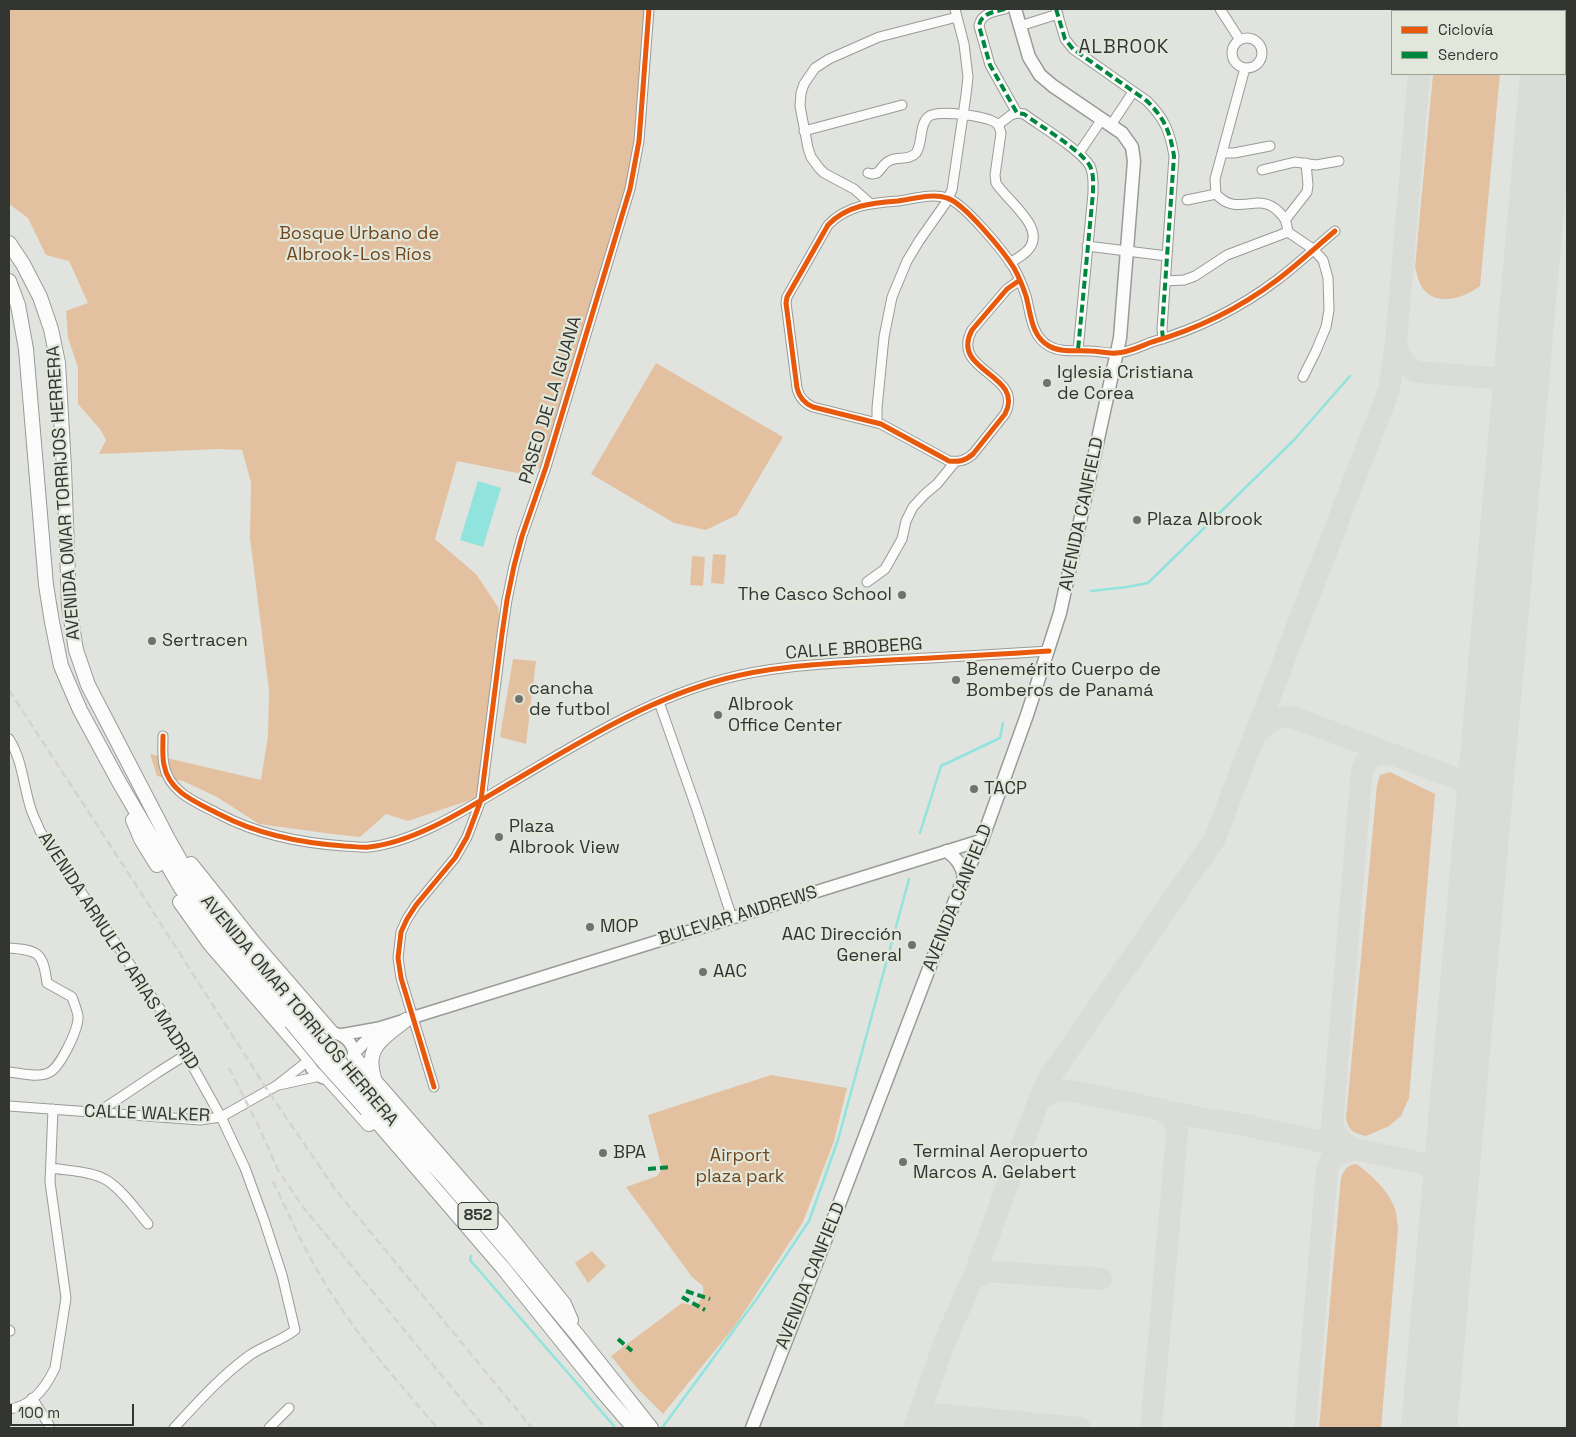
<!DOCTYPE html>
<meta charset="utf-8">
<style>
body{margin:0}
#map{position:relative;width:1576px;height:1437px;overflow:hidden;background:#e1e4de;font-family:"Space Grotesk",sans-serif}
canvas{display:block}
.frame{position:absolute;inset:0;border:10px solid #333530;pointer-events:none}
.legend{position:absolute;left:1391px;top:10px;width:175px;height:65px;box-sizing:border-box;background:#e2e7db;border:1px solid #9ca097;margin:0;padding:6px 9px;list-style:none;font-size:15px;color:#333530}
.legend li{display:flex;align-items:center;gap:10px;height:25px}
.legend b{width:25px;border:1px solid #9ca097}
.scale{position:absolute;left:10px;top:1404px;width:124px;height:22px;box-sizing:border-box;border:2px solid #333530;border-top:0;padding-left:6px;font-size:15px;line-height:18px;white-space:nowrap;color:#333530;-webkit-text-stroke:4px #e2e7db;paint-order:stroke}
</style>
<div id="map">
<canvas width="1576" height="1437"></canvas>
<div class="frame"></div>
<ul class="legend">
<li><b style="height:6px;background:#e8590c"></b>Ciclovía</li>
<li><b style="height:6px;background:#00873e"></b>Sendero</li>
</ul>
<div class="scale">100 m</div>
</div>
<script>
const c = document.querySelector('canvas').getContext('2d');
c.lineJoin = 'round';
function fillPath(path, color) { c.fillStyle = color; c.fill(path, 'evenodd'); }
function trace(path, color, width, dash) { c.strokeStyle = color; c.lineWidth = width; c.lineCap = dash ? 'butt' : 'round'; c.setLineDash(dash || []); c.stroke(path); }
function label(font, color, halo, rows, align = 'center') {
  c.font = font + ' "Space Grotesk",sans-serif'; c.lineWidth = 4.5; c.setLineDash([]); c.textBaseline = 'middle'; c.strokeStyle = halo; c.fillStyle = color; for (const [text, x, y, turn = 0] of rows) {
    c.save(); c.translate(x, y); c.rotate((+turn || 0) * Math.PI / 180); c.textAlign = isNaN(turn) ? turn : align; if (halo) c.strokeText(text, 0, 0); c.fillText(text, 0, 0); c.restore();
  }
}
const green = new Path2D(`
 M9 9H651L630 185 544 466 522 474 457 461 435 539 476 574 498 607 502 636 482 796 408 821 386 814 360 837 332 834 259 824 217 797 183 781 157 776 150 754 261 780 268 736 269 690 250 538 251 482 242 450 219 449 99 454 106 440 100 429 78 404V367L68 338 66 311 88 303 69 261 46 255 28 218 9 204Z
 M1439 9H1506L1505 11H1439Z
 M1433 74H1500L1480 286C1466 297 1439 307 1424 290 1419 285 1417 274 1415 267Z
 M656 363 783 437 737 515 706 530 674 523 591 474Z
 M713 554 726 555 724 584 711 583Z
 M692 556 705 557 703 586 690 585Z
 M513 659 536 661 526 744 500 737Z
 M1390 772 1435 794 1409 1098 1401 1116 1389 1126 1366 1136C1354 1133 1349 1131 1346 1119L1377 785 1380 775Z
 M771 1075 847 1088 834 1141 803 1222 735 1326 663 1414 636 1387 611 1356 682 1303 695 1306C702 1300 704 1295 703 1286L692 1277 626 1187 657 1176 662 1169 648 1115Z
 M1357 1164C1372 1176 1389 1191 1395 1209 1397 1215 1397 1223 1398 1229L1381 1428H1319L1341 1178C1344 1169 1348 1165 1357 1164Z
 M592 1251 606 1266 588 1283 575 1263Z`);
const water = new Path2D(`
 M478 481 501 488 483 547 460 540Z`);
const stream = new Path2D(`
 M1091 591 1127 587 1148 583 1294 440 1350 376
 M920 833 941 766 1000 738 1003 723
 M471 1256 470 1260 614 1426
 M662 1428 758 1297 809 1221 838 1140 909 879`);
const taxiway = new Path2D(`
 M1425 11V9
 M1396 342C1397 357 1404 364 1417 372L1521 380
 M1257 733C1268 721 1276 716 1292 717L1485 789
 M1039 1100C1053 1090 1059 1089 1077 1092L1201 1118 1240 1124 1452 1170
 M1354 1149C1343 1143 1337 1138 1332 1126L1362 769C1369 755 1377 753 1392 755
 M973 1278 989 1272H999L1101 1279
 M914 1428 945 1341 973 1278 1039 1100 1047 1081 1214 840 1389 390 1396 342 1419 74
 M916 1428C925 1420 932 1416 944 1415L1080 1428
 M1151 1428 1177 1134C1176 1119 1172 1116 1159 1109
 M1305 1428 1327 1169 1333 1157 1354 1149`);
const runway = new Path2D(`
 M1554 11V9
 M1429 1428 1548 74`);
const minor = new Path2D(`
 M1005 9C994 12 981 13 979 26L990 65 1017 113 1024 114C1040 126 1081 150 1090 166 1094 174 1093 184 1093 193L1078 350
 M1056 9 1065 39 1073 49 1147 101C1165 119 1170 132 1174 156L1162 329 1163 339
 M1220 9 1240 40
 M1020 26 1058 14
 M1232 53a15 15 0 1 1 30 0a15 15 0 1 1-30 0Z
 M1245 68 1215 179 1216 194C1238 218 1257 191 1278 211 1286 219 1286 220 1288 232L1313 249 1323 260 1328 278 1329 310 1326 327 1316 351 1303 377
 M998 125 1011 115 1017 113
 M1111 125 1133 92
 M804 131 902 105
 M1079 153 1102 119
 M1222 153H1234L1270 146
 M1262 170 1295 162 1316 165 1339 161
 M868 173 872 174 877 173C882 169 884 162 891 160 899 157 910 160 916 153 923 143 919 125 928 117 937 109 987 116 996 123 999 125 1000 129 1001 133L995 175 996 183C1007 201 1049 229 1027 251 1022 256 1016 259 1010 263
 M1187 200 1216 194
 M871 204 854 189 824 173 819 168 811 157 808 148 800 106 801 93 804 84 815 68 829 59 879 37 957 17
 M1286 219 1307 192 1308 185 1306 163
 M1087 246 1167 256
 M1020 280 1007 289 972 330C949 372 1026 374 1005 414L973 454C965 461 959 462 949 461L881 424 813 407C804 403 799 397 797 388L786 303 787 297 828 225C847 205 872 203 898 201 913 199 932 193 947 198 964 203 1004 252 1014 268 1019 277 1023 287 1026 296 1031 314 1031 336 1049 346 1061 353 1076 350 1090 351 1098 351 1108 354 1116 353 1128 353 1141 346 1152 342 1197 329 1240 308 1277 280 1297 265 1316 247 1335 231
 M1165 281 1184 280 1195 276 1227 255 1288 232
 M877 423V408L884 337 892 297 907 261 919 241 945 204 952 190 966 95 968 77 964 44 955 9
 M867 582 885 569 902 539 906 521 913 507 925 494 937 484 955 462
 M659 702 697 810 732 918
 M163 736C163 745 162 756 164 765 169 793 198 803 221 815 259 835 302 843 344 846 352 846 361 848 369 847 417 842 471 806 512 782 580 742 648 699 724 679 772 666 822 664 871 661 930 658 989 655 1049 651
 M9 739C22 759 23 783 30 806 32 814 37 823 40 831L164 1015 221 1117 245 1168 264 1220 282 1275 295 1330C281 1341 265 1345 250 1355 221 1376 198 1402 174 1428
 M9 948C39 950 43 953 47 983L72 997C74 1003 77 1010 78 1016 79 1028 60 1069 48 1073 37 1078 20 1073 9 1072
 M279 1085 320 1076
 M434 1087 401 978 398 958 401 932 407 919 416 905 455 858 467 837 481 800 502 634 507 600 514 566 522 536 546 467 630 189 639 141 649 9
 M9 1106 200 1120 221 1117 276 1086 309 1060
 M97 1113 157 1073 187 1054
 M51 1168C69 1171 93 1171 108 1181 124 1192 136 1210 148 1224
 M9 1330 10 1331
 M32 1398 49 1425V1428
 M9 1409C31 1407 46 1387 55 1368L66 1298 50 1182 53 1109
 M269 1428 289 1408`);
const tertiary = new Path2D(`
 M308 1056a23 23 0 1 1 46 0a23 23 0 1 1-46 0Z
 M340 1035 379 1028 982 840
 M354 1053 379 1028`);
const secondary = new Path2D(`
 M947 851C957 859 962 865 964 877
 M752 1428 830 1228 964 877 982 840 1027 715 1060 613 1120 338 1134 161 1132 147 1122 133 1053 86 1040 75 1029 57 1015 9`);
const primary = new Path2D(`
 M9 243 23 264 40 297 51 329 58 363 64 468 69 606 76 650 88 685 168 839 193 883 246 953 300 1016
 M9 281 18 305 26 349 46 585 52 622 61 666 80 710 119 782 181 888 205 919 291 1022
 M133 820 141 839 157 865
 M191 864 254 943 332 1033
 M180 902 210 944 308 1057
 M354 1057 502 1227 564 1304 571 1320
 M328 1078 369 1124
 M374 1078C364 1047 384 1037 406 1020
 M373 1101 444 1177 512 1256 578 1336 651 1428
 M367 1110 503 1268 602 1391 634 1428`);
const rail = new Path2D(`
 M9 690 125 868 268 1091 335 1189 532 1428
 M229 1068 258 1125 278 1170 303 1207 485 1428
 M273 1181C292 1222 311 1264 337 1302 366 1347 403 1387 437 1428`);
const primaryBridge = new Path2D(`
 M300 1016 373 1101
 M291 1022 324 1062 367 1110`);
const quiet = new Path2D(`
 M1005 9C994 12 981 13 979 26L990 65 1017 113 1024 114C1040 126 1081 150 1090 166 1094 174 1093 184 1093 193L1078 350
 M1056 9 1065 39 1073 49 1147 101C1165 119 1170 132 1174 156L1162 329 1163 339
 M648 1169 670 1167
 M686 1291 710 1299
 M682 1297 705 1310
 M618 1339 632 1351`);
const cycleway = new Path2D(`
 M1020 280 1007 289 972 330C949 372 1026 374 1005 414L973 454C965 461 959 462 949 461L881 424 813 407C804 403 799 397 797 388L786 303 787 297 828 225C847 205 872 203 898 201 913 199 932 193 947 198 964 203 1004 252 1014 268 1019 277 1023 287 1026 296 1031 314 1031 336 1049 346 1061 353 1076 350 1090 351 1098 351 1108 354 1116 353 1128 353 1141 346 1152 342 1197 329 1240 308 1277 280 1297 265 1316 247 1335 231
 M163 736C163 745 162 756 164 765 169 793 198 803 221 815 259 835 302 843 344 846 352 846 361 848 369 847 417 842 471 806 512 782 580 742 648 699 724 679 772 666 822 664 871 661 930 658 989 655 1049 651
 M434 1087 401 978 398 958 401 932 407 919 416 905 455 858 467 837 481 800 502 634 507 600 514 566 522 536 546 467 630 189 639 141 649 9`);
const markers = [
 [1047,383,5,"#70726d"],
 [1137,520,5,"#70726d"],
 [902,595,5,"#70726d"],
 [152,641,5,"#70726d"],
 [956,680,5,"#70726d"],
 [519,699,5,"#70726d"],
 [718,715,5,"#70726d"],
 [974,789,5,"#70726d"],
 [499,837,5,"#70726d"],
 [590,927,5,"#70726d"],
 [912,945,5,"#70726d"],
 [703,972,5,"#70726d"],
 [603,1153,5,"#70726d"],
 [903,1162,5,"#70726d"]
];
const shields = [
 [478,1216,40]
];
const shieldNames = [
 ["852",478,1216]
];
const parkNames = [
 ["Bosque Urbano de",359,234],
 ["Albrook-Los Ríos",359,255],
 ["Airport",740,1156],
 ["plaza park",740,1177]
];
const poiNames = [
 ["Iglesia Cristiana",1057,373],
 ["de Corea",1057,394],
 ["Plaza Albrook",1147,520],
 ["The Casco School",892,595,"right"],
 ["Sertracen",162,641],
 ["Benemérito Cuerpo de",966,670],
 ["Bomberos de Panamá",966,691],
 ["cancha",529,689],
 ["de futbol",529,710],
 ["Albrook",728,705],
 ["Office Center",728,726],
 ["TACP",984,789],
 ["Plaza",509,827],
 ["Albrook View",509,848],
 ["MOP",600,927],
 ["AAC Dirección",902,935,"right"],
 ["General",902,956,"right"],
 ["AAC",713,972],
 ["Terminal Aeropuerto",913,1152],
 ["Marcos A. Gelabert",913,1173],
 ["BPA",613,1153]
];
const streetNames = [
 ["PASEO DE LA IGUANA",551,400,-73],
 ["AVENIDA OMAR TORRIJOS HERRERA",64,493,-94],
 ["AVENIDA CANFIELD",1082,514,-78],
 ["CALLE BROBERG",854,649,-4],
 ["AVENIDA CANFIELD",958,898,-68],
 ["BULEVAR ANDREWS",738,916,-17],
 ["AVENIDA ARNULFO ARIAS MADRID",118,951,57],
 ["AVENIDA OMAR TORRIJOS HERRERA",299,1011,50],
 ["CALLE WALKER",147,1114,2],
 ["AVENIDA CANFIELD",811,1276,-68]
];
const neighbourhoodNames = [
 ["ALBROOK",1124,48]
];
fillPath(green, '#e3c1a0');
fillPath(water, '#91e3dd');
trace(stream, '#91e3dd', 2.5);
trace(taxiway, '#dadcd8', 22);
trace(runway, '#dadcd8', 56);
trace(minor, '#989b96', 11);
trace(tertiary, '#989b96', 14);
trace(secondary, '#989b96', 15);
trace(primary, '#989b96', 16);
trace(minor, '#fafbfa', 9);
trace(tertiary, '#fafbfa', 11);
trace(secondary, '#fafbfa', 12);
trace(primary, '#fafbfa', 14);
trace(rail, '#d3d4d2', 2.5, [8, 4]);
trace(primaryBridge, '#989b96', 16, []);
trace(primaryBridge, '#fafbfa', 14);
trace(quiet, '#00873e', 4, [8, 4]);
trace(cycleway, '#e8590c', 5);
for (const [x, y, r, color] of markers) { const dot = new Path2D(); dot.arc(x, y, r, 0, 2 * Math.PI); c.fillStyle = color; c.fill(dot); trace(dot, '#e2e7db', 2); }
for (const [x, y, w] of shields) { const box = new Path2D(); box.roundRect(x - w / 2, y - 13.5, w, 27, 4); c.fillStyle = '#e2e7db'; c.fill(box); trace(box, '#333530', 1); }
label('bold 16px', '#333530', null, shieldNames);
label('18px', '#70451c', '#e2e7db', parkNames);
label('18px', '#333530', '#e2e7db', poiNames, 'left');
label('18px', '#333530', '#e2e7db', streetNames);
c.letterSpacing = '1px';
label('19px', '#333530', '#e2e7db', neighbourhoodNames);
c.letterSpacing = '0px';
</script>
